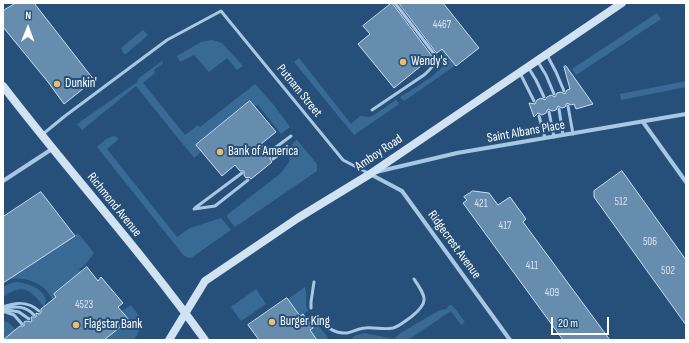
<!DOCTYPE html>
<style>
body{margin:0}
#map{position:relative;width:689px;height:343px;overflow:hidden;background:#265079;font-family:"Sofia Sans Condensed",sans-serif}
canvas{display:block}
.frame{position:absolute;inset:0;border:4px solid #fff;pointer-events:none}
.north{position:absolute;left:8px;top:8px;width:40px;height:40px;-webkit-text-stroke:3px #265079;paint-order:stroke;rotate:1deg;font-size:11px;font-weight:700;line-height:16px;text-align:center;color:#fff}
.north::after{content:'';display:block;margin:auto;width:14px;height:18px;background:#fff;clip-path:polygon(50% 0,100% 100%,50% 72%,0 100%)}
.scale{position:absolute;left:551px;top:317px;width:58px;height:18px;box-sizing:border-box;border:2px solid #fff;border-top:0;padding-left:5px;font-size:12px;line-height:14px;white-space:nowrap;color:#fff;-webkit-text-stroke:3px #265079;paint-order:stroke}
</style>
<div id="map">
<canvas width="689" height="343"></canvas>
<div class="frame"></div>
<div class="north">N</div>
<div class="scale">20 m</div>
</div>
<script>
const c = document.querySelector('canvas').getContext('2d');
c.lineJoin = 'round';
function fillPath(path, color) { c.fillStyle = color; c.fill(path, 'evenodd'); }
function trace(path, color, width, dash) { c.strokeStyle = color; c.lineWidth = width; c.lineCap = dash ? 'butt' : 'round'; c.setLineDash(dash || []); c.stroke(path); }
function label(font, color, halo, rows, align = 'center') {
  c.font = font + ' "Sofia Sans Condensed",sans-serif'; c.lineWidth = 4; c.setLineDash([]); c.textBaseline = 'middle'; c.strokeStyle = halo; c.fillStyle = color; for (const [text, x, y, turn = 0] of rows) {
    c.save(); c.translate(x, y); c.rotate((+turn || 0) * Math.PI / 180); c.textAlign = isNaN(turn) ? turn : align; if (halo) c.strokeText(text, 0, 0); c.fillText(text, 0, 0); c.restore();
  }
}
const green = new Path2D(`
 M401 3H405L456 65 404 101 400 97C410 91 443 72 445 62 446 59 444 56 443 54Z
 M657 13 661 19 576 75 572 69Z
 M143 30 148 35 126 54H124L121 48Z
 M212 40 222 43 243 66 237 70 227 58 209 72 194 55 180 62 177 56 201 42Z
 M299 58 351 124 360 116 370 117 374 115 396 100 399 104 354 135 294 62Z
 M162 61 163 63 154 70 155 73 143 83 185 135 198 125 200 127 255 84 273 104 290 127 281 134 258 105 255 107 250 101 197 144 202 151 194 158 136 86 82 130 77 124 136 83 139 78Z
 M686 81V87L621 100 620 94Z
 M113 136 117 137 118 140 107 149 177 237 190 228 221 218 231 230 191 258 184 256 97 147 106 139Z
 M297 140 317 164V171L235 227 227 217V215L281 173 289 162 292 144Z
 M78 233 94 253 85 265 79 269 81 272 54 294 57 298 53 301C51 297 49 293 46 290 37 281 20 276 8 280Z
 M16 282C28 283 43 288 46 300L44 307C30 289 23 283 3 297V287L11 283Z
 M305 287C308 295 304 302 308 311L300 316 288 299Z
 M256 289 266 304 241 321 231 307Z
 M131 305 143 321 138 333 134 340H104L129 320 122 311Z
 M450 305H452L465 322 461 325 451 311 408 340H350L356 335 365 333 394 339 399 334 438 311 446 309Z
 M3 321 8 322 16 330 14 340H3Z
 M315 321C319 327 327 335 329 340H314L310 330V324Z`);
const building = new Path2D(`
 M16 3H34L94 80 64 104 48 82 3 27V11Z
 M392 3 432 56V57L394 88 358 44 370 34 363 26Z
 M399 3H443L479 48 456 66 442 49 437 53Z
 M566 66 593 104 576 109 574 104 571 105 567 103 565 107 562 108 558 106 556 110 552 111 548 109 546 113 542 115 538 113 534 117 529 103 535 104 537 100 541 98 545 100 547 97 551 95 555 97 557 93 561 92 565 94 567 90 570 89 564 67Z
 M250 101 276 132 261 144 266 150 265 153 266 155H270L271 156 270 159 272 162 251 179 249 177 246 178 244 175V171H240L235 165 222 176 196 145Z
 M622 171 686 260V325L594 197V191Z
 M473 191 489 193 498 205 510 197 526 219 523 222 610 340H563L463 203 467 200 464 197Z
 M41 192 75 236 3 283V217Z
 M87 267 98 281 101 277 123 303 118 307 129 320 104 340H3L20 326H24V322L26 321 31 322 32 320 31 317H36V313L39 314 41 313V309L56 297 54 294Z
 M287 298 300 316 303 314 313 328 310 330 317 340H259L248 325Z`);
const service = new Path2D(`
 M547 55 556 72 564 91
 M538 62 546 75 554 94
 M528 67 536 80 544 97
 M520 73 534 101
 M568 106 573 134
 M559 109 563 135
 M372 110 424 75C431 69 435 65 435 55L395 3
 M549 112 554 137
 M539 116 545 138
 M43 134 65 116 167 40 221 11 343 160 368 173
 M268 153 291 136
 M273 159 288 147
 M195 208 242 173
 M194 209 215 206 248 180
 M3 307C16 302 28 301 39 311
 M5 308C16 306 26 306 34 315
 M311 308V302L314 282
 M3 309 19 312 29 319
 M3 311 14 315 22 324
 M318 319C325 327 336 334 347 333 353 332 359 328 365 328 374 327 384 330 393 328 400 326 405 321 411 317 430 302 426 297 414 279`);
const minor = new Path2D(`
 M643 122 686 182
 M376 172 457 153 686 114
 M370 174 402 191 510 340
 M3 181 52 149`);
const secondary = new Path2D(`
 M3 86C69 172 142 252 205 340
 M169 340 205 281 298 218 370 174 622 3`);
const markers = [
 [403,62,4,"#ecbd6d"],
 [57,84,4,"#ecbd6d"],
 [220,152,4,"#ecbd6d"],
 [272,322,4,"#ecbd6d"],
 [76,325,4,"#ecbd6d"]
];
const numberNames = [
 ["4467",442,25],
 ["512",621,202],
 ["421",481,204],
 ["417",505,226],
 ["506",650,242],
 ["411",532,266],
 ["502",668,271],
 ["409",552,293],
 ["4523",84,305]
];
const poiNames = [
 ["Wendy's",411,62],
 ["Dunkin'",65,84],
 ["Bank of America",228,152],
 ["Burger King",280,322],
 ["Flagstar Bank",84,325]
];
const streetNames = [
 ["Putnam Street",299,91,51],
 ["Saint Albans Place",526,132,-10],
 ["Amboy Road",379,153,-34],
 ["Richmond Avenue",114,205,51],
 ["Ridgecrest Avenue",454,245,54]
];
fillPath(green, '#396a96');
fillPath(building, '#668cae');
trace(building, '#cae0f3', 1);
trace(service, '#a8c7e3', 3);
trace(minor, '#a8c7e3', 4);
trace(secondary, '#d1e2f3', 8);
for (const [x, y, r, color] of markers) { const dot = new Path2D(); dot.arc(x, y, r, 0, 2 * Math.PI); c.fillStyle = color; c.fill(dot); trace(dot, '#265079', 1.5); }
label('11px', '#d9e2eb', null, numberNames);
label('13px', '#fff', '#265079', poiNames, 'left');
label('13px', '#fff', '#265079', streetNames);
</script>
